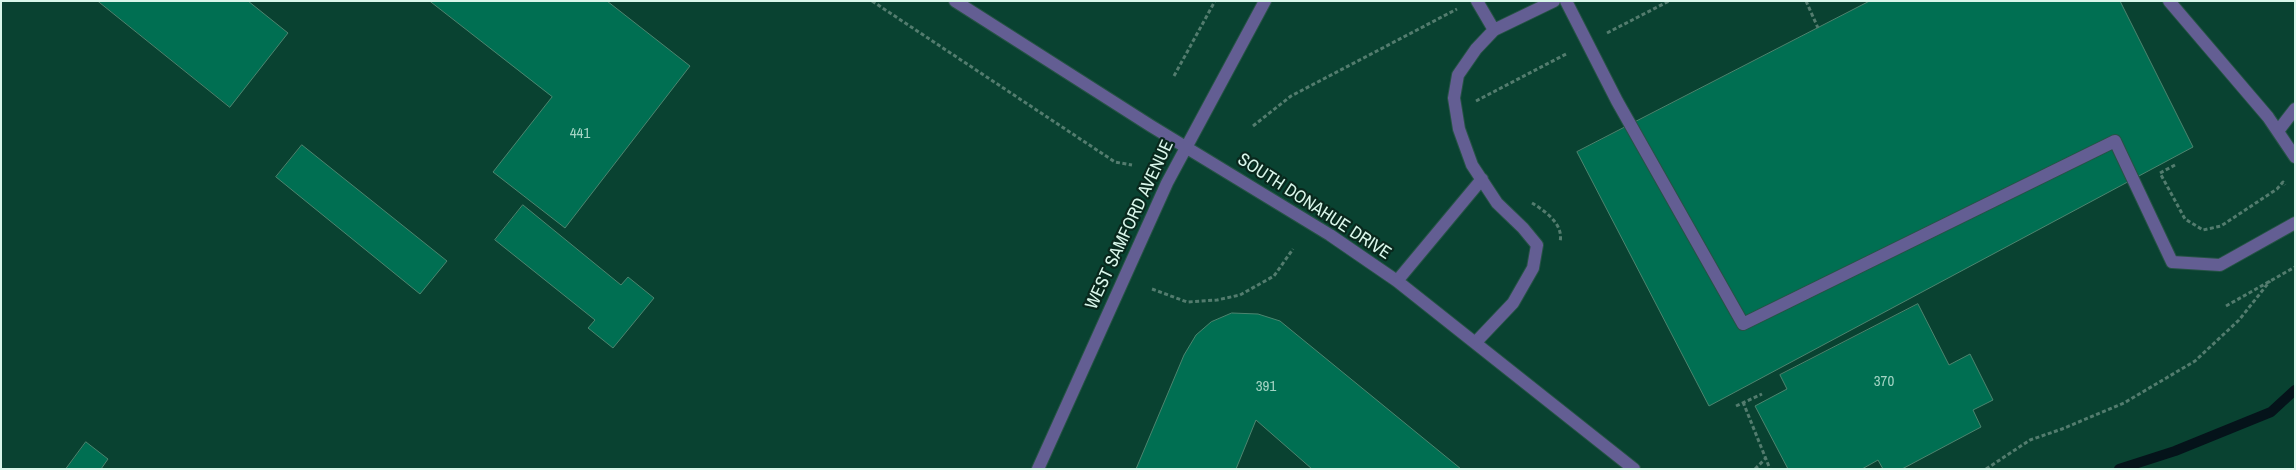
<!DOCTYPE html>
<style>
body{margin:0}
#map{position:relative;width:2296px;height:470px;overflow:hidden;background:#043425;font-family:"Archivo Narrow",sans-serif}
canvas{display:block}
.frame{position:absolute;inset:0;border:2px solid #d9f6ea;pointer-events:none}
</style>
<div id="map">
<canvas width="2296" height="470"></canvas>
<div class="frame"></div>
</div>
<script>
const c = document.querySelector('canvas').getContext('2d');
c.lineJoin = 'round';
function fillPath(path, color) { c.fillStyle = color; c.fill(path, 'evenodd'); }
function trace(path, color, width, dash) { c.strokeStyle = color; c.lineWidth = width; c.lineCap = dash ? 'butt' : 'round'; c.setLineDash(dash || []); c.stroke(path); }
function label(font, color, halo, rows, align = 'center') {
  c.font = font + ' "Archivo Narrow",sans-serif'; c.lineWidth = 4.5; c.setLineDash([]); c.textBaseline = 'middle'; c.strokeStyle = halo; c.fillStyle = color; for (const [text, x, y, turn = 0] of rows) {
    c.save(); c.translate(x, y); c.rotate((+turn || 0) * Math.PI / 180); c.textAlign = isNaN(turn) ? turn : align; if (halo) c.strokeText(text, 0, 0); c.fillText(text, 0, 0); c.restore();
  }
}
const built = new Path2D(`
 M1 1H2295V469H1Z`);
const stream = new Path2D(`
 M2119 469 2175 451 2271 412 2295 390`);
const building = new Path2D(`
 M98 1H248L288 33 230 107Z
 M430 1H607L690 66 565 228 493 172 552 97Z
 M1870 1H2120L2193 147 1709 406 1577 152Z
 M302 145 447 261 420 294 276 177Z
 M523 205 621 285 628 277 654 298 613 348 588 328 595 320 495 240Z
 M1918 304 1949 365 1970 354 1993 400 1973 410 1981 427 1902 469H1883L1878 460 1862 469H1788L1755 406 1787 389 1780 375Z
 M1232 313 1258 314 1280 321 1461 469H1312L1256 420 1236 469H1136L1184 355 1196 335 1211 322Z
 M86 442 108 459 101 469H66Z`);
const path = new Path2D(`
 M872 1 1115 162 1132 165
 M1806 1 1818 28
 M1607 33 1669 1
 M1174 76 1215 1
 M1476 101 1568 53
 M1253 126 1291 96 1457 9
 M2175 165 2160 173 2185 219 2203 230 2221 226 2277 189 2283 182 2285 185
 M1532 203C1545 211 1564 224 1560 242
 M1152 289 1187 302 1217 300 1240 295 1274 276 1293 249
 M2226 306 2295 267
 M1743 402 1770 469
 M1736 406 1762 394
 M1755 469 1766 458
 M1986 469 2030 440 2062 429 2124 403 2195 361 2239 320 2270 281`);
const minor = new Path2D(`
 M955 1 1151 126 1330 235 1397 281 1634 469
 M1477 1 1494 30
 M1566 1 1617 101 1743 324 2115 141 2172 262 2220 265 2295 223
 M2169 1 2268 117 2295 157
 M2278 131 2295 109
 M1397 281 1482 179
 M1475 343 1513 303 1533 268 1537 245 1523 228 1497 203 1472 165 1459 129 1454 98 1458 75 1476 49 1494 30 1554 1
 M1038 469 1167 183 1265 1`);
const numberNames = [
 ["441",580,134],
 ["370",1884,382],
 ["391",1266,387]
];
const streetNames = [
 ["SOUTH DONAHUE DRIVE",1314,207,33],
 ["WEST SAMFORD AVENUE",1130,225,-65]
];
fillPath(built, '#094231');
trace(stream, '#05131a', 10);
fillPath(building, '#006f52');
trace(building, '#4c856f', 1);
trace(minor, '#265345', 14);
trace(path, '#537c6e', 3, [4, 2.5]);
trace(minor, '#635e93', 12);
label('15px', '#a3d4c4', null, numberNames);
label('18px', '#d9f6ea', '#09281d', streetNames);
</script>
